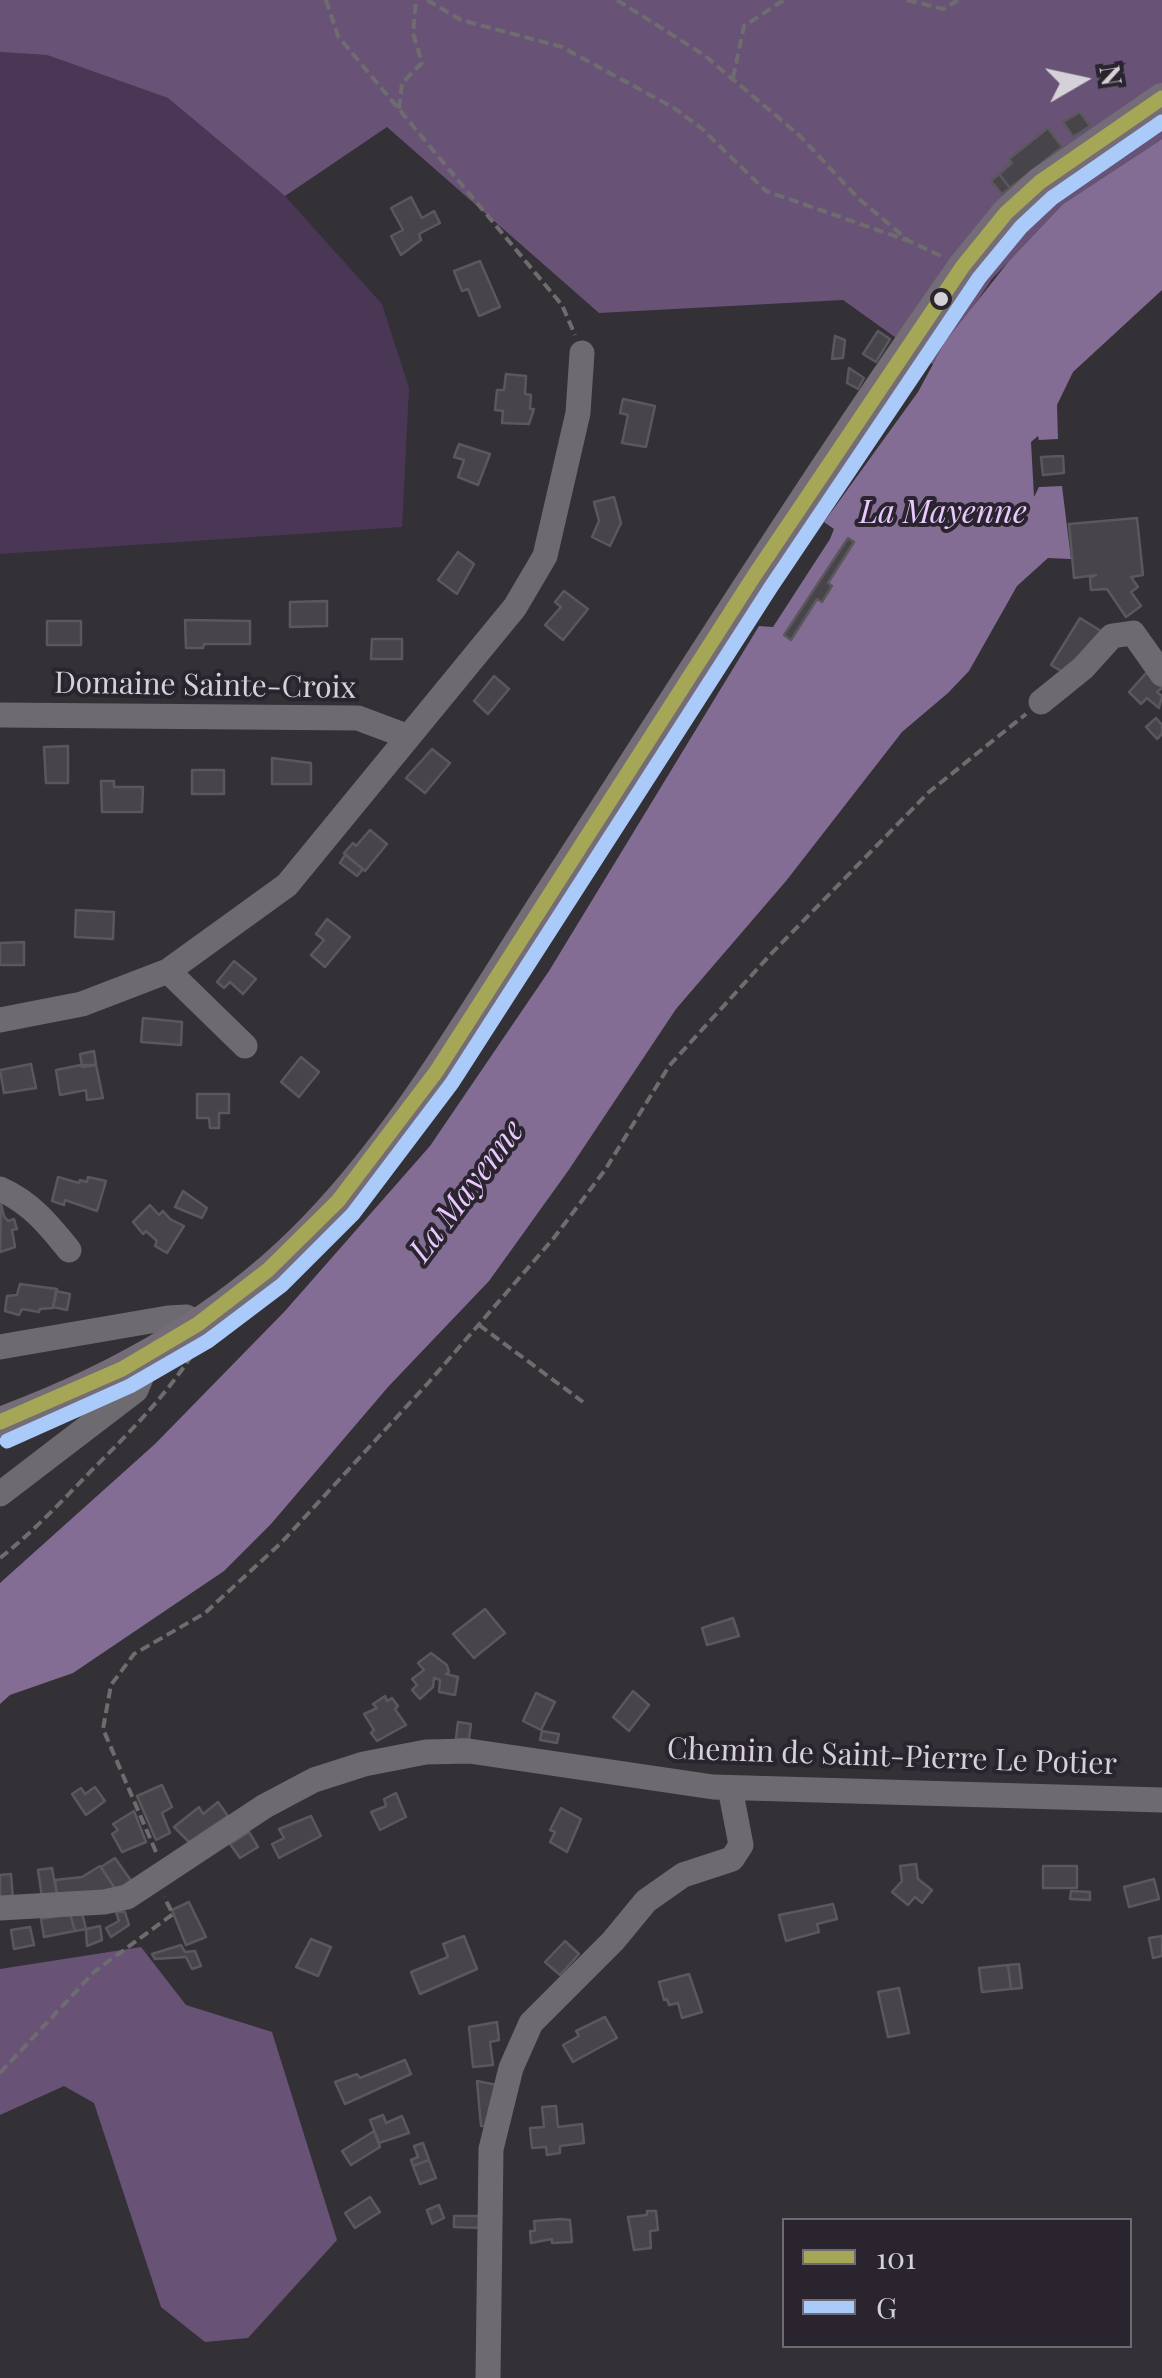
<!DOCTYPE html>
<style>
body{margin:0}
#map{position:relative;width:1162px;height:2378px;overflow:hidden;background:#333036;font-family:"Playfair Display",serif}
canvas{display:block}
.legend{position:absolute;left:782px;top:2218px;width:350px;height:130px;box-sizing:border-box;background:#2a242e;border:2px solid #6e6972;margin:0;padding:12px 18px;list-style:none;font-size:30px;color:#d5d1d8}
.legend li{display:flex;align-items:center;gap:20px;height:50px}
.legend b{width:50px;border:2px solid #6e6972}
.north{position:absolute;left:1032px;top:30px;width:100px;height:100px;-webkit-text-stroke:8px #2a242e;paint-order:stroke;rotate:81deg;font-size:28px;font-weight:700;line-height:40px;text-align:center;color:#d5d1d8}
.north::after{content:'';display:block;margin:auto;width:35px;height:45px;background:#d5d1d8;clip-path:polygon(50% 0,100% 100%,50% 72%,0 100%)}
</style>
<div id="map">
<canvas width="1162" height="2378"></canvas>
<ul class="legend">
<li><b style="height:12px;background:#a5a756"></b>101</li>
<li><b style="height:12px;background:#aacaf9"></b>G</li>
</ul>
<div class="north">N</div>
</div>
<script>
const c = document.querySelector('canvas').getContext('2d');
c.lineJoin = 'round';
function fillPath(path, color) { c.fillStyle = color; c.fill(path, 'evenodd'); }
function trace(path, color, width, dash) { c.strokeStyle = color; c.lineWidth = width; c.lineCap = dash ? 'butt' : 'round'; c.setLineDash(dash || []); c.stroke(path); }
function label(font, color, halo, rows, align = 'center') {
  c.font = font + ' "Playfair Display",serif'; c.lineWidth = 8; c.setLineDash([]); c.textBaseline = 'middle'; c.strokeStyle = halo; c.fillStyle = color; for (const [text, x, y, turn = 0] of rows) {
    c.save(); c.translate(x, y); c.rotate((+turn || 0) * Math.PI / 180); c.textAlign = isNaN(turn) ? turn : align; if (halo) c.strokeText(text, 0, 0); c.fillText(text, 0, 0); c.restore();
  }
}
const green = new Path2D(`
 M0 52 47 55 168 98 285 196 382 304 409 388 402 527 0 554Z`);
const forest = new Path2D(`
 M0 0H1162V139L1063 204 992 279 934 365 843 300 599 313 387 127 285 196 168 98 47 55 0 52Z
 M141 1947 186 2005 272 2032 337 2240 248 2338 205 2342 161 2307 94 2103 64 2086 0 2115V1969Z`);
const water = new Path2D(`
 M1162 139V290L1073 372 1057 405 1058 439 1039 440 1038 436 1031 442 1034 497 1039 487 1062 486 1071 559 1048 558 1017 586 969 671 948 693 902 732 786 881 676 1009 568 1171 489 1281 388 1387 271 1524 224 1571 73 1673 10 1695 0 1704V1583L155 1444 285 1311 430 1146 549 971 759 626 773 627 830 539 834 529 824 522 918 392 945 342 1009 261 1063 204ZM849 538 854 542 828 583 832 586 822 601 817 599 790 639 785 635Z`);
const building = new Path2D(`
 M1080 112 1090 126 1073 137 1063 122Z
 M1048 128 1062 147 1010 188 999 174 1012 163 1009 159Z
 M999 174 1010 188 1002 194 991 181Z
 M411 197 422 218 434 211 440 223 419 234 421 240 401 255 391 236 403 230 391 208Z
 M480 261 500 307 479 316 468 289 462 291 454 271Z
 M878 331 890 339 876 362 863 354Z
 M835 336 845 340 843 358 832 359Z
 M849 368 864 378 858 389 847 383Z
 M506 374 526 376 525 394 531 395 530 409H534L529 424 502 423 503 411 495 410 497 390H504Z
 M623 399 655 406 646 447 622 443 628 415 620 413Z
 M459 444 490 454 478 485 458 477 464 460 454 457Z
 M1063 456 1064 473 1043 475 1041 457Z
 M614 497 621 523 610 546 592 537 599 521 594 502Z
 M1137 518 1143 575 1131 577 1138 587 1131 592 1141 606 1126 617 1107 589 1091 590 1090 578 1096 575 1074 578 1069 524Z
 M848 538 854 542 828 583 832 586 822 602 817 599 791 640 784 635Z
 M458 552 474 564 457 594 438 580Z
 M564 591 588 609 563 640 545 625 561 607 555 602Z
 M327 601V626L290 627V602Z
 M1080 618 1101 631 1071 677 1051 665Z
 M185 620 250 621V644H204L203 648H186Z
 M47 621H81V645H47Z
 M372 639H402V659H371Z
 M1147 672 1162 688 1157 692 1162 696 1159 708 1147 698 1141 704 1129 692Z
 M494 676 509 689 488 714 474 701Z
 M1156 718 1162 725V734L1157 739 1146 727Z
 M68 746V783H46L44 747Z
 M432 749 450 763 425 793 406 778Z
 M272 758 311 763V784H272Z
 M192 770H224V794H192Z
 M101 781H114V787H143L142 812H102Z
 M370 830 387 844 365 871 344 853 353 843 356 846Z
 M345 855 363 869 357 876 340 863Z
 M76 910 114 912 113 939 75 937Z
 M327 919 350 937 325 967 311 955 324 940 316 934Z
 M24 942V965H0V943Z
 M234 961 256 979 243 994 230 982 224 988 217 982Z
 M143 1018 182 1022 181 1045 141 1042Z
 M94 1051 96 1065 82 1067 80 1054Z
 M301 1057 319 1072 299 1097 281 1082Z
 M31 1064 36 1088 4 1093 0 1070Z
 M81 1065H96L103 1098 87 1100 86 1090 60 1095 56 1070Z
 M197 1094H229V1113H219V1128H210L209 1118H197Z
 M58 1177 79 1183 80 1180 87 1182 88 1177 106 1181 97 1211 65 1200 64 1205 52 1201Z
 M183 1191 207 1208 202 1218 175 1207Z
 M1 1204 4 1216 8 1221 14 1219 17 1229 12 1230 15 1247 0 1252Z
 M150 1205 159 1215 163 1211 170 1219 184 1226 167 1253 155 1246 157 1241 146 1231 143 1234 133 1222Z
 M20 1284 57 1289 53 1308 40 1309 39 1312 22 1309 19 1315 5 1311 7 1296 17 1295Z
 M56 1291 70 1294 67 1310 53 1307Z
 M485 1609 505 1633 474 1658 453 1634Z
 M733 1618 739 1636 707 1645 702 1628Z
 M431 1653 447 1665 449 1672 446 1674 458 1677 455 1695 439 1692 440 1680 434 1678 433 1687 420 1699 412 1690 417 1685 412 1679 424 1670 418 1663Z
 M633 1691 649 1705 629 1731 613 1717Z
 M536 1693 555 1702 541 1730 523 1721Z
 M385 1696 387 1701 392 1698 398 1706 395 1709 406 1725 377 1741 371 1733 374 1730 364 1714 377 1708 373 1704Z
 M458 1722 471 1724 469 1739H456Z
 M542 1731 559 1734 557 1743 540 1740Z
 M162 1785 172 1807 162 1813 170 1833 156 1840 137 1796Z
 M95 1787 105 1801 86 1815 72 1794 81 1788 85 1794Z
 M396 1793 406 1817 380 1830 371 1812 386 1806 384 1799Z
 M218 1802 228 1816 189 1842 174 1827 199 1807 203 1814Z
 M561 1808 581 1819 567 1852 550 1842 555 1832 550 1830Z
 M134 1811 146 1842 122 1852 112 1834 118 1830 113 1824Z
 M311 1816 321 1836 279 1858 272 1844 284 1838 279 1829Z
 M249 1832 258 1847 240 1858 230 1844Z
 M115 1858 132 1882 116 1890 101 1867Z
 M916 1864 918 1879 932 1890 922 1903 915 1897 908 1905 892 1892 902 1881 900 1866Z
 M100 1866 116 1890 57 1895 55 1880 82 1877Z
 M1043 1866H1077V1888H1043Z
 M52 1868 57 1895 42 1897 38 1870Z
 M11 1874 13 1899H0V1875Z
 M1154 1879 1159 1899 1129 1907 1124 1887Z
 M1071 1891 1090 1892V1900L1070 1899Z
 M189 1902 206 1937 186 1945 172 1910Z
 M833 1904 837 1919 817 1924 819 1932 786 1941 779 1915Z
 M116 1912H125L129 1925 111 1937 106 1928 119 1921Z
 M82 1913 86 1929 75 1931 70 1914Z
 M70 1914 75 1931 44 1937 41 1919Z
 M100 1926 102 1940 87 1946 86 1929Z
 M30 1927 34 1945 14 1949 11 1930Z
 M464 1936 477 1969 420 1994 411 1972 448 1957 443 1944Z
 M1162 1936V1956L1153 1958 1149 1938Z
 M311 1939 331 1947 318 1976 296 1967Z
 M565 1941 579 1954 560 1975 545 1962Z
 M181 1945 185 1952 195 1951 201 1966 192 1969 186 1957 155 1959 152 1954Z
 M1019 1964 1022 1988 1011 1989 1008 1965Z
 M1008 1965 1011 1989 982 1992 979 1968Z
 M689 1974 702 2012 682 2018 678 2003 669 2005 667 1999 664 2000 659 1982Z
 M899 1988 909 2033 888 2037 878 1992Z
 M605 2017 617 2038 573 2062 563 2045 579 2036 576 2031Z
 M497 2022 499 2040 490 2042 493 2065 473 2067 469 2027Z
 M405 2060 411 2074 345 2104 335 2082 357 2074 360 2078Z
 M477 2081 497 2085 491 2126H481Z
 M556 2106 558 2127 582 2124 584 2143 560 2146V2153L547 2155 546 2147 532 2148 530 2128 544 2127 542 2107Z
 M383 2115 386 2123 402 2116 409 2133 379 2143 370 2120Z
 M374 2131 380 2147 351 2165 342 2151Z
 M423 2143 429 2160 413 2166 411 2160 418 2157 414 2146Z
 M429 2160 436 2178 420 2184 413 2166Z
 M370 2197 380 2212 355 2228 345 2213Z
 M439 2205 444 2218 432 2224 427 2210Z
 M647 2211H656L658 2230 650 2231 651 2248 634 2250 628 2217 647 2215Z
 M454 2216H482L481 2228 454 2227Z
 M561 2219 570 2220 572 2242 552 2243V2239L531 2243 530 2231H535L534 2221Z`);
const path = new Path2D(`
 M326 0 338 36 562 305 575 335
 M427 0 461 20 562 47 674 108 701 128 766 191 909 241
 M617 0 704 55 799 135 858 198 909 241 941 256
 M907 0 944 9 958 0
 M733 78 744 26 784 0
 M399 109 402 83 422 63 413 33 416 0
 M479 1325 583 1402
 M0 1558C33 1532 62 1501 91 1471 127 1435 162 1400 190 1358
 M156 1852 103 1729 111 1685 134 1654 205 1613 281 1543 429 1382 553 1239 605 1170 669 1066 770 955 929 792 1026 714
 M0 2073 94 1972 173 1914 164 1897`);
const minor = new Path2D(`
 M1041 702 1083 668 1112 636 1133 633 1162 674
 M0 715 358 718 406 736
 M168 971 245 1046
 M0 1020 82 1004 168 971 287 885 515 607 545 556 578 413 582 353
 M0 1189C31 1203 48 1224 69 1250
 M0 1347 168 1318 186 1317 198 1323
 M0 1494 136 1390 141 1378 136 1363
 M0 1908 104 1902 127 1897 265 1806 314 1780 364 1764 426 1752 469 1751 713 1787 1162 1800
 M488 2378 491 2149 511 2068 531 2023 613 1941 646 1901 683 1875 732 1859 741 1845 730 1788`);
const major = new Path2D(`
 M0 1422C111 1381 216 1324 301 1240 403 1139 474 1010 552 890 687 681 820 469 963 266L1006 213 1040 182 1162 98`);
const bus1 = new Path2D(`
 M0 1422 122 1369 198 1324 268 1270 338 1201 436 1072 754 576 963 266 1006 213 1040 182 1162 98`);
const bus2 = new Path2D(`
 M7 1441 130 1386 208 1341 282 1285 353 1214 452 1083 771 587 979 278 1021 227 1052 198 1162 122`);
const markers = [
 [941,299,9,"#d5d1d8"]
];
const streetNames = [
 ["Domaine Sainte-Croix",205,686,1],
 ["Chemin de Saint-Pierre Le Potier",892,1757,2]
];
const waterNames = [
 ["La Mayenne",943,513],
 ["La Mayenne",467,1191,-53]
];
fillPath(green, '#4a3756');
fillPath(forest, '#685376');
fillPath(water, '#846d94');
fillPath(building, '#47444a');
trace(building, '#5b585d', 2.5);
trace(path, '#6e6c6f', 4, [10, 5]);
trace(minor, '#6d6b6f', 25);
trace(major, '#746d77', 30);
trace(bus1, '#a5a756', 15);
trace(bus2, '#aacaf9', 15);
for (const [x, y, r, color] of markers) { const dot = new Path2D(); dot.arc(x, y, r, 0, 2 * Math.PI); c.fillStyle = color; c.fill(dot); trace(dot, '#2a242e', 4); }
label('30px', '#d5d1d8', '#2a242e', streetNames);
label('italic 32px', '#e9c9ff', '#2a242e', waterNames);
</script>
